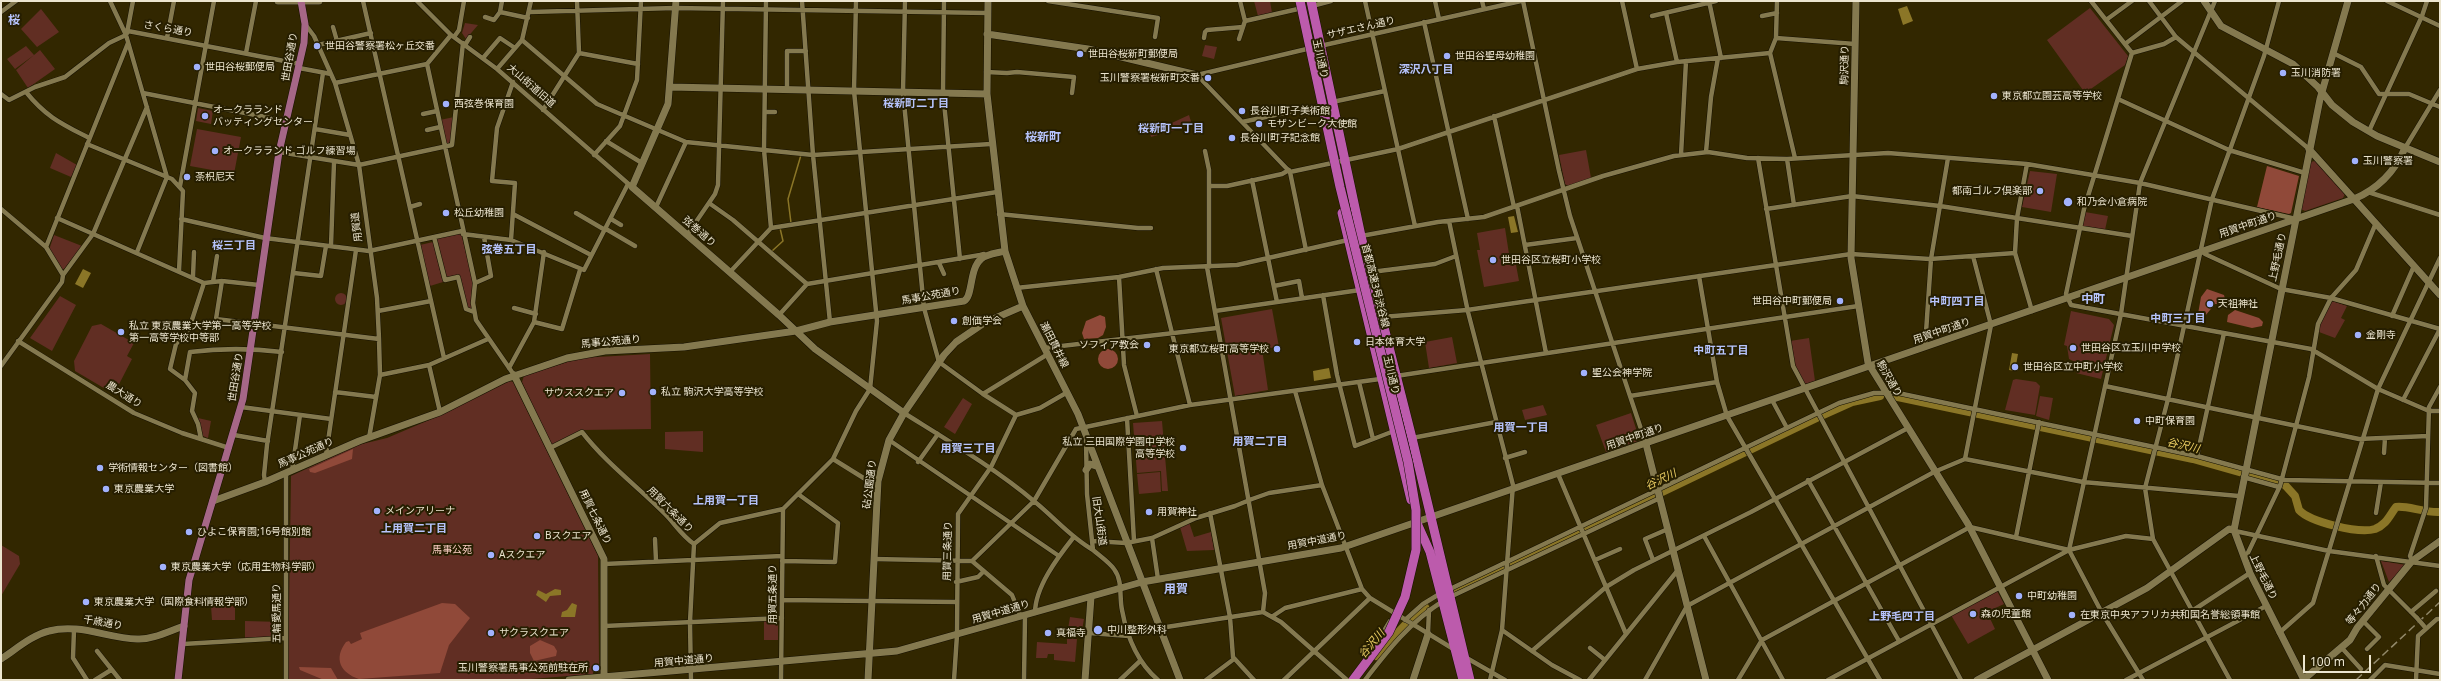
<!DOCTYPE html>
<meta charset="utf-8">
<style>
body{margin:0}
#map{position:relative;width:2441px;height:681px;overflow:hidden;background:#322700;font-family:"Noto Sans",sans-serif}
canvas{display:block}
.frame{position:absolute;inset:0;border:2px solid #ece5cf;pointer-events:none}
.scale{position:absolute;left:2303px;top:655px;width:68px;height:18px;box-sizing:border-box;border:2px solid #ece5cf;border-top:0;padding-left:5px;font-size:12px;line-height:14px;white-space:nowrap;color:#ece5cf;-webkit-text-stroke:3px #261e00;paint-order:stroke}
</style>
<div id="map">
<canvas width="2441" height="681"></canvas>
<div class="frame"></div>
<div class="scale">100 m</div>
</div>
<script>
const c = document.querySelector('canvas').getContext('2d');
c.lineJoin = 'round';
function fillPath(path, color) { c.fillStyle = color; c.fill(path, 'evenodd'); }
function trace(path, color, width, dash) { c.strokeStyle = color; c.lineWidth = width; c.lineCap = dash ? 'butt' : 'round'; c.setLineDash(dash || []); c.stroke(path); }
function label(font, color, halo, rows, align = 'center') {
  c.font = font + ' "Noto Sans","Noto Sans JP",sans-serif'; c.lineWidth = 4; c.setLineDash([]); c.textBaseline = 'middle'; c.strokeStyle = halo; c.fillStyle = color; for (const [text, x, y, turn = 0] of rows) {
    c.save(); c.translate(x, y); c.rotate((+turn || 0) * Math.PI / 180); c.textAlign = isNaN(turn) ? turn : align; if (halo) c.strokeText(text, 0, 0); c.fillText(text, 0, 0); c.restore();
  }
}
const green = new Path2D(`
 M1254 1H1270L1272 13 1258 16Z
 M2090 8 2128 56 2125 65 2085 93 2047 40Z
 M41 9 59 32 37 47 21 29Z
 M465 23 478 25 466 39 462 33Z
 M1205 45 1217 47 1214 59 1202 56Z
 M26 46 34 55 15 69 7 59Z
 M40 50 55 69 28 88 16 70Z
 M198 108 213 111 211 124 196 121Z
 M1189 115 1192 125 1151 137 1150 133Z
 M454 117 451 141 447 144 445 142 440 120Z
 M197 129 241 137 234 174 190 166Z
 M1586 150 1591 178 1568 186 1565 184 1559 155Z
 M56 153 77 165 71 177 50 168Z
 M2315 161 2345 194 2343 198 2305 211 2301 209 2310 162Z
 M2030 171 2057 174 2051 212 2022 207Z
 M2085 212 2108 216 2105 230 2082 226Z
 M1505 228 1509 254H1514L1519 281 1484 287 1477 250H1480L1477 233Z
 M461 233 473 282 472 310 468 308 459 276 446 278 436 239Z
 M54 235 82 246 64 269H61L49 250Z
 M433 242 443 282 430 286 420 245Z
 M335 299a6 6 0 1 1 12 0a6 6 0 1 1-12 0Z
 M60 296 76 305 52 351 30 338Z
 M2332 301 2347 306 2341 318 2345 320 2335 338 2319 332 2320 325Z
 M1272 309 1279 347 1262 349 1268 390 1235 396 1221 318Z
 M2071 311 2109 319 2114 325 2101 379 2076 373 2079 364 2069 359 2067 346 2064 345Z
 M101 324 134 343 127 356 132 359 114 394 75 371 74 361 92 326Z
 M1452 337 1457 363 1429 368 1425 342Z
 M1809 338 1815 381 1805 384 1794 365 1790 341Z
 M650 354 651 429 581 430 551 445 522 382 524 376 580 358Z
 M2016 379 2036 382 2040 386 2035 415 2005 410 2013 380Z
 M510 381 513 382 598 556 599 664 593 665V674L519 680H288L291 476 358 445 387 438 441 415Z
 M2040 396 2053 398 2049 420 2036 416Z
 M963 398 972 404 955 434 944 427Z
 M1543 405 1547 415 1525 420 1522 410Z
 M1631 413 1639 438 1638 441 1606 452 1596 425Z
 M198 418 211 421 208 438 203 436Z
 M1162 421 1168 491H1162L1161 471 1137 473 1133 423Z
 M703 431V452L665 449V432Z
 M1160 472 1161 492 1139 494 1137 474Z
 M1189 522 1194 537 1211 532 1214 550 1187 551 1180 527Z
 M1 545 19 556 20 564 1 596Z
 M2381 561 2406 565 2389 582Z
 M1997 591 2004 604 1987 612 1995 629 1968 644 1951 615Z
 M211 606H235V620H212Z
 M1070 617 1084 619 1082 630 1068 629Z
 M245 621 282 622 281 636 245 638Z
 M764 621H778V640H764Z
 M1067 638 1077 639 1075 662 1054 660V654H1048L1047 658H1036L1037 642 1067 644Z`);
const forest = new Path2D(`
 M2267 166 2299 176 2291 213 2289 214 2257 207Z
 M2207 289 2224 295 2225 299 2222 304H2215L2205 316 2200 317 2198 314 2201 297Z
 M2235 310 2259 318 2263 322 2262 326 2252 328 2227 322 2228 315Z
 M1100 315 1105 317 1106 327 1103 335 1098 338 1084 339 1082 333 1086 321Z
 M1098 359a10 10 0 1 1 20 0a10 10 0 1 1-20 0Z
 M353 449 352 459 315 473 310 472 309 469Z
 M442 603 455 604 470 618 449 645 440 673 359 679C341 673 333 659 346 642L349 641 351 644 362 639 360 633Z
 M540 640 554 646 557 651 556 656 534 661 530 653V646Z
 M299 667 331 668 338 680H324L300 670Z`);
const water = new Path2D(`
 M1907 6 1913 21 1903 25 1898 9Z
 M1514 216 1518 232 1511 233 1508 217Z
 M83 269 91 273 83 288 75 284Z
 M2012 353 2018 354 2015 371 2009 370Z
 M1329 368 1331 378 1314 381 1313 371Z
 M555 589 561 590V595L550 596 546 602 536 595 538 590 546 594Z
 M572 603 577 605 575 617H561L562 612 567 610Z`);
const stream = new Path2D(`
 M791 223 788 199 801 155
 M772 251 783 241 780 228`);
const river = new Path2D(`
 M1893 396 2193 459 2285 485 2295 496 2299 510C2310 522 2359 534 2375 529 2387 524 2389 516 2396 507 2406 505 2425 513 2440 512
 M1454 592 1823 415 1852 402 1880 396
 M1411 620 1425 607
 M1376 656 1406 624`);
const street = new Path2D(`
 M110 1 126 35 167 177 137 252
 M363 1 444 358
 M417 1 451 35 497 69 632 187
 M766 1 764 150 771 228
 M802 1 813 155 830 322
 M905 1 903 92 924 308 939 362 983 394 1016 415 1040 408 1066 393
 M944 1 943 93 960 259
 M1048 1 1158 18 1155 37
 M1365 1 1415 226
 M1435 1 1439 19
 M1482 1 1484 9
 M1523 1 1559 171 1570 216 1646 444
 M1622 1 1637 69
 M1709 1 1721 58
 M2091 1 2132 53
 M2149 1 2176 37 2309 149
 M2387 1 2440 26
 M1312 6 1331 1
 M1 12 16 1
 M500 12 528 18
 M530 12 675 8 988 13
 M1666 13 1677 62
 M1652 16 1716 1
 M1762 16 1777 13
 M485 17 494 20 500 12 502 1
 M2106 20 2132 1
 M1245 21 1298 9
 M1424 22 1468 219
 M305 24 314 36 335 83 359 165 377 298 379 339 380 375 369 438
 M333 27 337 41
 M128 31 300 64
 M127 33 133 1
 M454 37 459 30 464 1
 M167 38 174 1
 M1204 38 1205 32 1207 30 1243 27
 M1776 38 1777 1
 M1239 39 1245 21 1240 1
 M522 40 597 104 686 142 813 155 991 144
 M2125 44 2182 1
 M318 45 371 33
 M465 45 470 37
 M1320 46 1521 1
 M246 53 256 1
 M579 53 638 64
 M1770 53 1795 158
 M2132 53 2084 209 2066 294 2071 305 2311 349 2378 389 2429 411H2440
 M2132 53 2164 44 2176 37
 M2333 53 2361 67 2379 94H2409L2440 107
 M483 58 500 38 515 48
 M427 64 475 283 473 303 476 320 514 375
 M299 68 331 74
 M497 69 522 40 531 1
 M986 72 1007 73 1017 72 1074 77 1072 93
 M335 83 427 64 451 35
 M787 90V51H806
 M26 92C46 117 62 124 89 138
 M143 93 286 121
 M1 94 9 100 35 87 65 77 109 43 126 35
 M2118 99 2229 150 2305 173
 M1332 102 1385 91
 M543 110 579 53 577 1
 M765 112H775
 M423 114 437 111
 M1494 116 1514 207
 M1242 122 1318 106
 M315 129 350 135
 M427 130 440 127
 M2369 131 2422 16 2427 1
 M606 141 642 163
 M87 144 172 179 183 191 179 271
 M2405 148 2440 90
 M1205 151 1209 170V267
 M279 152 359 165 452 145 463 43
 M1706 152 1711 97 1718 58
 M594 155 620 126 637 80 641 1
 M1681 155 1686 61
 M1758 158 1793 366 1961 680
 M1787 159 1794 205
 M2027 164 2017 218 2015 253 2032 311
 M1290 172 1398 149 1637 69 1677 62 1770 53 1776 38 1855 44
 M1252 180 1277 302
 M180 186 214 1
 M1209 186H1227L1282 174 1289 170
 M2368 192 2440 215
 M709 203 733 220 807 284
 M1517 206 1546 353
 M410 207 420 204
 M656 207 686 142
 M1 209 46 247 63 275
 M1766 209 1852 196 1940 206 2132 236
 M576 213 605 230
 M513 214 591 255
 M999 214 1138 228H1151
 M57 218 204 283 222 281 259 285
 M181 219 265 238 369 251 462 231
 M611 219 621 225
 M1449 221 1468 312 1513 485 1502 630 1490 680
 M606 229 635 246
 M463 234 511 240 584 270 628 184
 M687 235 715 194 718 185 723 1
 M1361 236 1438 222 1484 217 1603 176 1674 156 1708 152 1747 158 1787 159 1888 153 2027 164 2140 183 2296 219
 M434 237 445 280 458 277 466 309 474 312
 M511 240 515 183 492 181 497 128 513 82
 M1525 245 1577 238
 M331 246 334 162
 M46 247 128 43
 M1306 250 1290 172 1197 75 1311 48
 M2204 250 2205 254 2281 289 2331 298 2440 329 2403 400
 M939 263 944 274
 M1207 267 1265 593 1263 612
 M1156 269 1190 405
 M730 272 771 228 997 192
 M1371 272 1435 264 1456 256
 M294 273 321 276 326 246
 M1699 276 1717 382 1727 416 1880 680
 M193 277 194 252
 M1119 277 1124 365 1137 416
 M222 281 216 319 379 339
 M213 282 217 256
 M475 283 491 276 484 237
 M1274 286 1299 281 1302 298
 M1016 288 1119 277 1163 268 1237 265 1348 240
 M1323 295 1337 375 1355 446 1394 431
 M514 308 536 314
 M378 311 431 301
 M1215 311 1360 290
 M779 315 807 284 980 255 984 254 985 256
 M2392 316 2414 266
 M1382 317 1467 310 1851 254 1930 259 2015 253
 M534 322 562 329 580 270
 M18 341 134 413 182 433 229 448
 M1925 347 1931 259 1948 158
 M1044 348 1217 328
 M429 365 440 412
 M1 366 62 282 63 275 93 234 147 107
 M509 368 534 322 544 252
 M380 375 429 365 488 339
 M1396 376 1858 306
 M185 380 190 352C222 348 250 348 282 352
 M1359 382 1373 439
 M2105 386 2359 439 2428 436
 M1295 391 1322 485 1362 589 1370 598 1455 650
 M335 392 376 397
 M983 394 1048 354
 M1630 396 1717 382
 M1772 400 1787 428
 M241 407 331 419
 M904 413C947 440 996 469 1035 502 1055 518 1070 537 1093 550
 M1127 418 1134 541
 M234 435 268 441
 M1412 438 1496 422
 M201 439 198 424 192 411 195 393 185 380 170 369 176 344 189 329 204 283
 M889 440 1059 556
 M1086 440 1087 494 1093 550C1100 556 1109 562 1114 569 1123 581 1119 596 1122 610 1127 637 1137 662 1158 680
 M550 448 582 432C606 463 637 486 665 514 675 524 682 536 694 544L690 622 691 680
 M2384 453 2385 438
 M326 455 356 250
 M2197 456 2224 333
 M1505 458 1525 452
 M833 459 878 487
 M1965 459 1991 325 1973 256
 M918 462 938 434
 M292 471 300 415
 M1558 474 1626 634
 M2243 477 2279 487
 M1808 480 1899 641
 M265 482 264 475 267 445 323 73
 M1210 513 1230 617 1233 657 1254 680
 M2376 513 2381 482
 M2235 531 2329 551 2440 566
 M1704 536 1783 680
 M2016 537 2039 422
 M1152 538 1158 579
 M655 539 656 561
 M1093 541 1126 543 1152 538 1196 518 1235 506 1252 499 1269 493 1322 485
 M694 544 720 523 783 509 833 459 856 411 870 389 877 321 854 91 856 1
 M2376 556 2384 585 2417 618
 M874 559 972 561 1034 501 1076 429 1190 405 1380 379
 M2245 559 2280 486 2309 377 2318 324 2331 298 2356 270 2376 223
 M1595 560 1620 549
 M1653 560 1645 539 1668 529
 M782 561 835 562 838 523 798 494
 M972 561 1012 595 1021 617
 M2412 561 2410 556 2426 508 2429 407 2440 387
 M604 564 782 556
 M956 582 978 577 984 571
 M1448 590 1839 403 1874 393H1898L2197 456 2285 480 2440 483
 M1450 597 1660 498
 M782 600 956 602
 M2192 611 2250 573
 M2411 612 2436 591
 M1035 613C1035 587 1058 557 1073 538
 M1273 616 1285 608 1362 589
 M1405 620 1423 604 1441 593
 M2363 621 2379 637 2367 649
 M604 626 782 618
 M1160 628 1263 612 1281 622 1347 680
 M74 629 73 658 87 680
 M1502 630 1552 665 1580 680
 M1089 633 1129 636
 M2279 633 2313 603 2378 389 2440 258
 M1428 634 1429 610
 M1379 639 1390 621
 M183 644 285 638
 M2341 647 2361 669
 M1590 648 1605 660
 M97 651 120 680
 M1532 651 1606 587 1634 570 1751 512 1908 428
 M1465 657 1505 680
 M95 680 111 670
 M286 680V473
 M781 680 783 509
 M954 680 957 635 958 514 991 467 1016 415
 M1024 680 1025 616
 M1120 680 1139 662
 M1206 680 1234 659
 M1284 680 1370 598
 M1365 680C1388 650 1410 622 1443 601
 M1589 680 1678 570
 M1645 680 1687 606 1934 472 1965 459 2083 482 2239 496
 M1738 680 1762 640 1970 527 2069 550
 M1828 680 2069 550 2126 536 2153 539
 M2126 680 2266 606
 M2143 680 2102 613 2069 550 2121 314 2140 183 2215 1
 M2230 680 2153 539 2145 488 2168 399 2212 199 2264 56 2279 1
 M2370 680 2385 665 2440 674
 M2416 680 2418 636 2437 619H2440`);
const secondary = new Path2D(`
 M278 1H319
 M676 1 668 104 632 187 779 315 815 349 904 413
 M988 1 987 94 1005 251 1023 306 1078 414 1180 680
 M1856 1 1851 258 1868 363 1968 524 2048 680
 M2204 1 2221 26 2293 64 2318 87 2332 105 2353 122 2377 136 2440 162
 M987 34 1088 49 1197 75
 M670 87 987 94
 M2309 149 2440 295
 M514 375 604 559V680
 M1646 444 1706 680
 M1086 470 1090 464 1096 466
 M213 501 265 482 359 441 440 412 505 379 567 358 605 351 684 347 796 331 830 322 964 301C973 297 969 269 981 259 986 254 998 253 1005 251
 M1 659C15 650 32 635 49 631 79 623 107 638 137 639 152 640 169 631 184 626
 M569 680 897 651 1142 582 1341 548 2354 199C2378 189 2395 171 2405 148
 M868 680 878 481 889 440 904 413 944 355 956 342 984 323 1023 306
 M1085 680 1091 597
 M1413 680 1428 634
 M1977 680 2147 588 2229 529 2234 530
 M2303 680 2350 640 2357 628 2412 561 2440 541
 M2304 680 2250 573 2234 530 2320 99 2348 1`);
const primary = new Path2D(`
 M178 680 189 580 243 399 279 152 304 43 305 24 301 1`);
const highway = new Path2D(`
 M1311 1 1361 236 1412 438 1470 680
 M1342 213 1411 500
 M1416 521 1430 552 1463 680`);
const rail = new Path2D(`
 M2356 680 2440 602`);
const streetBridge = new Path2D(`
 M2417 618 2424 626`);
const highwayBridge = new Path2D(`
 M1300 1 1340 187 1408 462 1416 510V550L1405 597 1389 632 1353 680`);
const markers = [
 [317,46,4,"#a2b2fd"],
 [1080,54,4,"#a2b2fd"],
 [1447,56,4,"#a2b2fd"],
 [197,67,4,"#a2b2fd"],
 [2283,73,4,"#a2b2fd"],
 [1208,78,4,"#a2b2fd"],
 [1994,96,4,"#a2b2fd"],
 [446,104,4,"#a2b2fd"],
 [1242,111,4,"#a2b2fd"],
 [205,116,4,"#a2b2fd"],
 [1259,124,4,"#a2b2fd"],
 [1232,138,4,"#a2b2fd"],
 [215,151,4,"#a2b2fd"],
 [2355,161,4,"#a2b2fd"],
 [187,177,4,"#a2b2fd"],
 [2040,191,4,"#a2b2fd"],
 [2068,202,5,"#a2b2fd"],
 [446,213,4,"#a2b2fd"],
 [1493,260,4,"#a2b2fd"],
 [1840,301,4,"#a2b2fd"],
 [2210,304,4,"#a2b2fd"],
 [954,321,4,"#a2b2fd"],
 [121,332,4,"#a2b2fd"],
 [2358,335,4,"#a2b2fd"],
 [1357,342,4,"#a2b2fd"],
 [1147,345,4,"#a2b2fd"],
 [2073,348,4,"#a2b2fd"],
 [1277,349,4,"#a2b2fd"],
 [2015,367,4,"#a2b2fd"],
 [1584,373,4,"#a2b2fd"],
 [653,392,4,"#a2b2fd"],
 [622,393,4,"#a2b2fd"],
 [2137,421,4,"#a2b2fd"],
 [1183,448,4,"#a2b2fd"],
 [100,468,4,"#a2b2fd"],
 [106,489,4,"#a2b2fd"],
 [377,511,4,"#a2b2fd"],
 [1149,512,4,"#a2b2fd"],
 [189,532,4,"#a2b2fd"],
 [537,536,4,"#a2b2fd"],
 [491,555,4,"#a2b2fd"],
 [163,567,4,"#a2b2fd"],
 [2019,596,4,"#a2b2fd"],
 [86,602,4,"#a2b2fd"],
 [1973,614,4,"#a2b2fd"],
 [2072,615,4,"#a2b2fd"],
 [1098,630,5,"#a2b2fd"],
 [491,633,4,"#a2b2fd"],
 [1048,633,4,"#a2b2fd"],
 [596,668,4,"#a2b2fd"]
];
const streetNames = [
 ["サザエさん通り",1361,28,-13],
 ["さくら通り",168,29,10],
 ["世田谷通り",290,57,-80],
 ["玉川通り",1320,59,78],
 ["駒沢通り",1845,65,-89],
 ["大山街道旧道",531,86,41],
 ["用賀中町通り",2248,225,-19],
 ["用賀道",357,227,-97],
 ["弦巻通り",699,232,41],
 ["上野毛通り",2278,257,-78],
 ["首都高速3号渋谷線",1375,286,76],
 ["馬事公苑通り",931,296,-10],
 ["用賀中町通り",1942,331,-19],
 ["馬事公苑通り",611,342,-5],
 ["瀬田貫井線",1054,345,63],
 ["玉川通り",1391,375,77],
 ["世田谷通り",236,377,-81],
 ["駒沢通り",1889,379,60],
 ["農大通り",124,395,32],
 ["用賀中町通り",1635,437,-19],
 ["馬事公苑通り",306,453,-24],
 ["砧公園通り",870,484,-83],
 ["用賀六条通り",670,510,45],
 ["用賀七条通り",595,517,64],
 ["旧大山街道",1099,521,82],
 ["用賀中道通り",1317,541,-11],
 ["用賀三条通り",948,551,-89],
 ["上野毛通り",2263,577,64],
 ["用賀五条通り",773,594,-90],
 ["等々力通り",2364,604,-52],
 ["用賀中道通り",1001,612,-16],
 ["五輪愛馬通り",277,613,-90],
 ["千歳通り",103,623,10],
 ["用賀中道通り",684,661,-5]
];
const poiNames = [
 ["世田谷警察署松ヶ丘交番",325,46],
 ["世田谷桜新町郵便局",1088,54],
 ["世田谷聖母幼稚園",1455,56],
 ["世田谷桜郵便局",205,67],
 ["玉川消防署",2291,73],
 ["玉川警察署桜新町交番",1200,78,"right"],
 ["東京都立園芸高等学校",2002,96],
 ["西弦巻保育園",454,104],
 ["オークラランド",213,110],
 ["バッティングセンター",213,122],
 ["長谷川町子美術館",1250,111],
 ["モザンビーク大使館",1267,124],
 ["長谷川町子記念館",1240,138],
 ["オークラランド ゴルフ練習場",223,151],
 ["玉川警察署",2363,161],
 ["荼枳尼天",195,177],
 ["都南ゴルフ倶楽部",2032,191,"right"],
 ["和乃会小倉病院",2077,202],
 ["松丘幼稚園",454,213],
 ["世田谷区立桜町小学校",1501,260],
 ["世田谷中町郵便局",1832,301,"right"],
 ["天祖神社",2218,304],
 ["創価学会",962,321],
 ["私立 東京農業大学第一高等学校",129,326],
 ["第一高等学校中等部",129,338],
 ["金剛寺",2366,335],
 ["日本体育大学",1365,342],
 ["ソフィア教会",1139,345,"right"],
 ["世田谷区立玉川中学校",2081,348],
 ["東京都立桜町高等学校",1269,349,"right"],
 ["世田谷区立中町小学校",2023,367],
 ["聖公会神学院",1592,373],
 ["私立 駒沢大学高等学校",661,392],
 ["サウススクエア",614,393,"right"],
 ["中町保育園",2145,421],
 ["私立 三田国際学園中学校",1175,442,"right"],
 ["高等学校",1175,454,"right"],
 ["学術情報センター（図書館）",108,468],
 ["東京農業大学",114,489],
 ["メインアリーナ",385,511],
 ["用賀神社",1157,512],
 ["ひよこ保育園;16号館別館",197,532],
 ["Bスクエア",545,536],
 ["Aスクエア",499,555],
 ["東京農業大学（応用生物科学部）",171,567],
 ["中町幼稚園",2027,596],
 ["東京農業大学（国際食料情報学部）",94,602],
 ["森の児童館",1981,614],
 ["在東京中央アフリカ共和国名誉総領事館",2080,615],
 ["中川整形外科",1107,630],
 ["サクラスクエア",499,633],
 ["真福寺",1056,633],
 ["玉川警察署馬事公苑前駐在所",588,668,"right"]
];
const parkNames = [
 ["馬事公苑",452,550]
];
const neighbourhoodNames = [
 ["深沢八丁目",1426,70],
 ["桜新町二丁目",916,104],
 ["桜新町一丁目",1171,129],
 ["桜三丁目",234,246],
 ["弦巻五丁目",509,250],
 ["中町四丁目",1957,302],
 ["中町三丁目",2178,319],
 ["中町五丁目",1721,351],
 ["用賀一丁目",1521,428],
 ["用賀二丁目",1260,442],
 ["用賀三丁目",968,449],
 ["上用賀一丁目",726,501],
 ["上用賀二丁目",414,529],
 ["上野毛四丁目",1902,617]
];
const waterNames = [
 ["谷沢川",2183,446,13],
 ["谷沢川",1661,480,-26],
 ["谷沢川",1372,644,-50]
];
const quarterNames = [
 ["桜",14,21],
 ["桜新町",1043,138],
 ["中町",2093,300],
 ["用賀",1176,590]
];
fillPath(green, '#612e23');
fillPath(forest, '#904939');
fillPath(water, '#8b7627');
trace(stream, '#8b7627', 1.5);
trace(river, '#8b7627', 8);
trace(street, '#161100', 5.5);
trace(secondary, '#161100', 8);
trace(primary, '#161100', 8);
trace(highway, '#161100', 10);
trace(street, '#84794f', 4.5);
trace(secondary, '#84794f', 7);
trace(primary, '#a66787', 7);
trace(highway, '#bc5bac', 9);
trace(rail, '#92896a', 1.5, [8, 4]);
trace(streetBridge, '#161100', 5.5, []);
trace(highwayBridge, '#161100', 10, []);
trace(streetBridge, '#84794f', 4.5);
trace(highwayBridge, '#bc5bac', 9);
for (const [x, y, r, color] of markers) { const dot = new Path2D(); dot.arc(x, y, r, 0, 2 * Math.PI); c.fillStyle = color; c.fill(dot); trace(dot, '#261e00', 1.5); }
label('10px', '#ece5cf', '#261e00', streetNames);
label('10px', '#ece5cf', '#261e00', poiNames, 'left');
label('10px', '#facec3', '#261e00', parkNames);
label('bold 11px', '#b7c4fc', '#261e00', neighbourhoodNames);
label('italic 11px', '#ebce63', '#261e00', waterNames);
label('bold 12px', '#b7c4fc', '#261e00', quarterNames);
</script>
